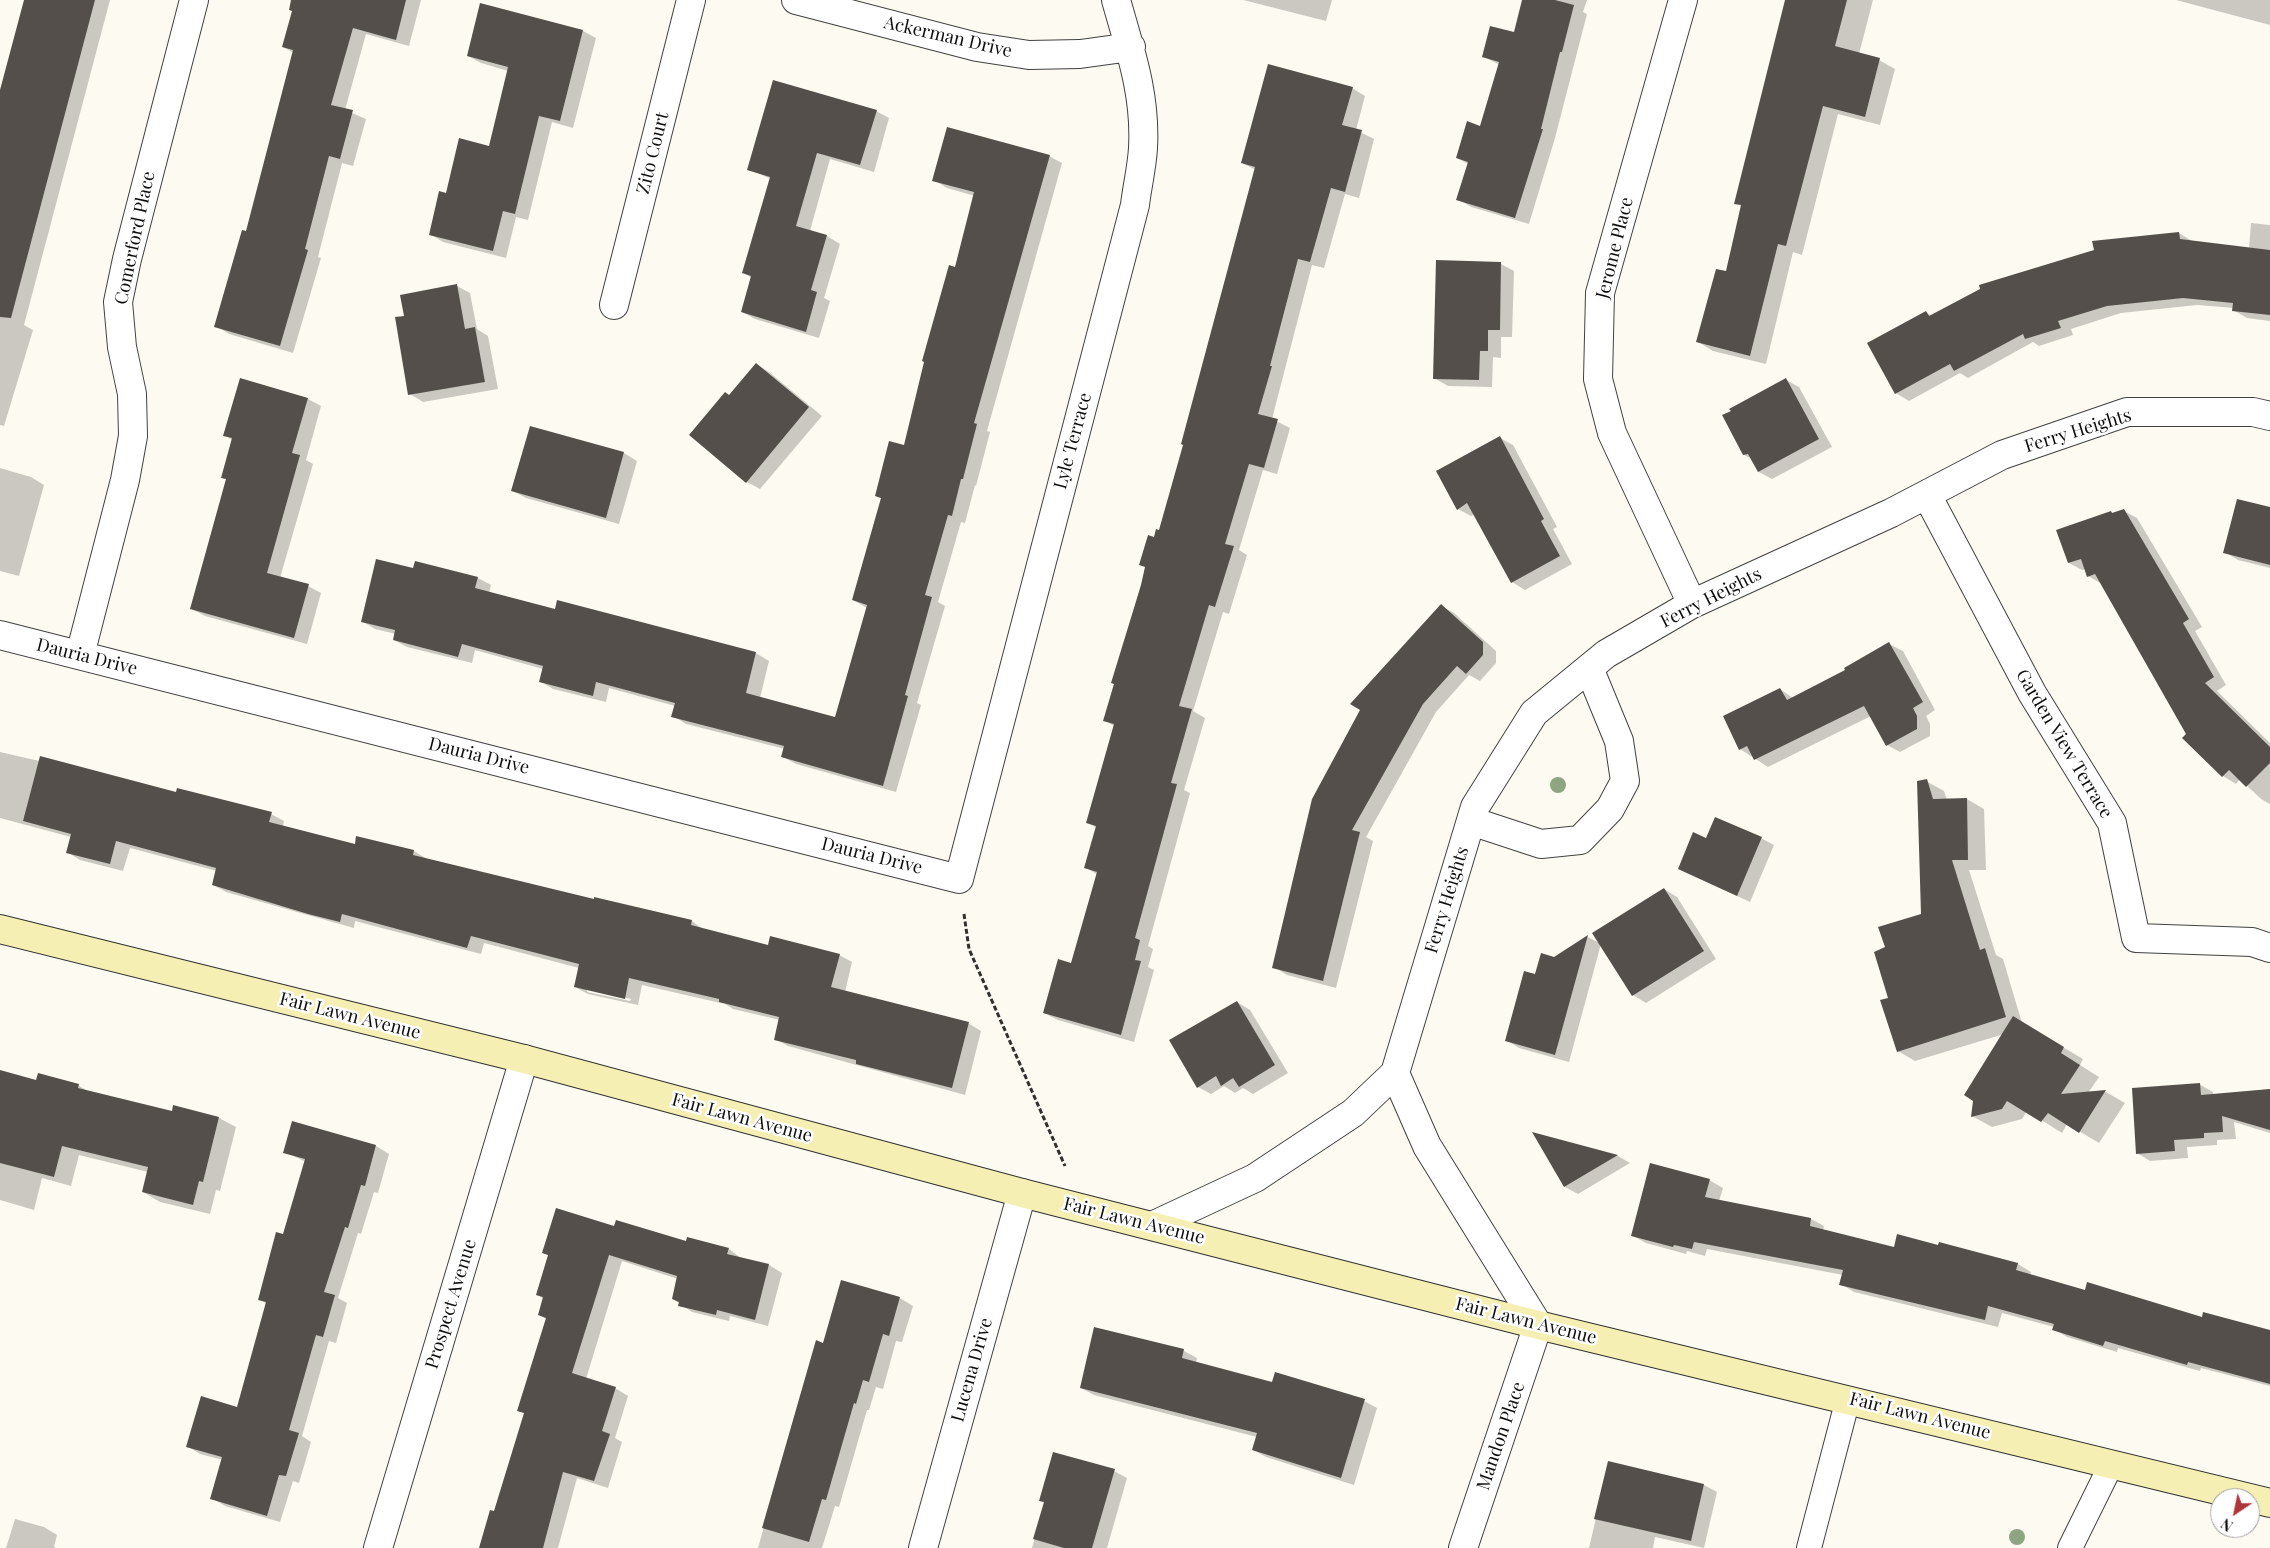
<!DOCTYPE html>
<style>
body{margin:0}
#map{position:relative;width:2270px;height:1548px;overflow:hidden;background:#fdfbf1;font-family:"Playfair Display",serif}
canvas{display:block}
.north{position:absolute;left:2210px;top:1488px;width:50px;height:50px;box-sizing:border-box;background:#fff;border:1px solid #9f9f9f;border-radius:50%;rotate:214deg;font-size:14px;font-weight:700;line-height:20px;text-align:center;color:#0e0e0e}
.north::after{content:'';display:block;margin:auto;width:18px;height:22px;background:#ae363b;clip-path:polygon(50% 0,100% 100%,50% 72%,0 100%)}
</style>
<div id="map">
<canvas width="2270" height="1548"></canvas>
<div class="north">N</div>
</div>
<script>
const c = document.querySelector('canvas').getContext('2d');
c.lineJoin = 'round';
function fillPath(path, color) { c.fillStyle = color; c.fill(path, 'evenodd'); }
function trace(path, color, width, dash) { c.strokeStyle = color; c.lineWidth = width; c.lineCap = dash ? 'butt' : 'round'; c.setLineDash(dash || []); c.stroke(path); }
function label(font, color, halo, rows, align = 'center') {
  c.font = font + ' "Playfair Display",serif'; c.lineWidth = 5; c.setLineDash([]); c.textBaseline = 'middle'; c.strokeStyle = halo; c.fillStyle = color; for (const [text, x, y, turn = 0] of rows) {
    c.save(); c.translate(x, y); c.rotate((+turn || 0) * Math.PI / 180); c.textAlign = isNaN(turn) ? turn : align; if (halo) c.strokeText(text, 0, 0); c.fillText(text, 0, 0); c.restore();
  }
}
const shadow = new Path2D(`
 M28 0H110L24 325 33 330 4 426 0 425V96Z
 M296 0H421L409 46 366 34 345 110 366 119 353 166 342 163 318 257 321 258 293 353 229 334 216 326 247 233 294 53 283 47Z
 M1243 0H1332L1326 21Z
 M1523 0H1587L1583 12 1587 14 1555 138 1529 224 1471 207 1458 199 1468 164 1457 158 1481 128 1500 65 1484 57 1515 34Z
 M1787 0H1873L1859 54 1879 60 1895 69 1880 125 1838 114 1802 255 1793 252 1766 364 1713 351 1698 342 1727 273 1742 206 1736 203Z
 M2176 0H2270V25Z
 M583 31 596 38 573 128 552 122 528 220 516 217 506 258 443 242 430 234 447 195 490 147 508 71 481 63 468 56Z
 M1352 88 1365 96 1356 130 1374 139 1359 198 1345 194 1324 268 1312 265 1272 419 1290 428 1277 474 1263 470 1239 550 1247 555 1229 614 1223 612 1193 711 1205 718 1184 790 1190 793 1148 946 1153 949 1148 967 1154 970 1134 1042 1058 1020 1044 1013 1072 965 1098 875 1085 867 1097 828 1088 823 1114 726 1104 720 1154 538 1159 531 1184 445 1256 170 1242 163Z
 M876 111 889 118 874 172 830 159 810 231 827 236 840 244 824 298 830 301 819 338 755 319 742 312 752 278 744 273 771 179 748 169Z
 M1049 156 1062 163 987 431 990 432 976 486 975 485 965 523 961 522 938 602 945 606 917 703 921 705 896 792 796 764 783 757 785 749 686 724 673 716 675 706 609 688 606 702 553 689 540 681 543 669 475 650 472 663 407 647 394 640 396 634 375 629 362 621 414 570 478 578 491 585 489 593 556 610 558 602 756 653 769 661 760 698 836 719 867 608 853 600 882 499 877 496 905 446 975 196 947 188 934 180Z
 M2251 223 2270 225V321L2247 318 2233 310 2234 308 2197 305 2121 313 2071 329 2073 335 2039 346 2033 342 1968 378 1960 373 1909 401 1896 393 1926 312 1932 316 2179 233 2192 241 2249 249Z
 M1501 264 1514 271 1512 337H1501V358L1493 357 1492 387 1448 386 1434 378Z
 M457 286 470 293 477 329 488 336 498 389 423 402 410 394 405 317Z
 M756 364 769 372 822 416 760 489 747 482 691 435 729 396Z
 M1786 380 1799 387 1832 447 1772 479 1759 472 1752 459 1744 455Z
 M308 399 321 406 306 460 313 464 280 578 308 586 321 593 307 644 205 616 192 609 227 480 222 477 232 440 225 435Z
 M531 428 624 453 637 461 619 524 526 498 513 491Z
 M1500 438 1513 445 1557 527 1553 529 1572 564 1525 590 1512 582 1475 514 1471 516 1458 509Z
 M0 468 31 477 44 485 19 576 0 571Z
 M2270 508V568L2238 560 2225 552Z
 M2124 511 2137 518 2202 627 2195 631 2226 685 2217 691 2270 743V804L2261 799 2240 779 2236 784 2223 776 2187 734 2102 584 2088 576 2086 569 2082 570 2069 563 2111 512 2114 514Z
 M1441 606 1454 613 1496 651V663L1480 681 1469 675 1436 712 1366 837 1373 841 1336 988 1287 975 1274 967Z
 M1889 644 1903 651 1935 710 1926 716 1930 724V736L1900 752 1887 745 1871 716 1768 767 1740 749 1780 689 1793 698 1846 671Z
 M0 752 271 814 284 821 283 826 356 845 357 837 414 851 427 859 595 901 692 921 704 930 769 946 839 955 852 962 845 992 968 1023 981 1031 965 1095 788 1046 775 1039 780 1020 733 1009 725 1004 642 985 638 1005 588 994 575 987 579 968 484 943 481 954 355 921 354 928 226 892 213 885 217 871 130 848 123 871 80 860 67 852 71 837 0 818ZM587 989 631 999 630 1001 587 992Z
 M1926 781 1944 791 1947 800 1967 799 1984 809 1986 870H1969L1996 955 2003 959 2022 1023 2083 1059 2080 1065 2099 1077 2088 1093 2106 1092 2125 1103 2099 1143 2067 1124 2062 1133 2027 1111 2022 1119 1992 1127 1972 1116 2004 1034 1915 1061 1898 1051 1890 999 1886 948 1922 914Z
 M1761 838 1774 845 1750 902 1679 869 1706 839Z
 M1664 889 1677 897 1716 959 1646 1003 1633 995 1601 944 1569 1062 1519 1048 1506 1040 1535 976 1555 958 1588 937 1601 944Z
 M1237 1002 1250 1010 1288 1073 1253 1094 1243 1088 1235 1093 1224 1086 1211 1094 1198 1087Z
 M0 1071 37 1081 78 1085 89 1092 173 1112 174 1106 219 1118 236 1127 220 1191 216 1190 210 1214 160 1202 143 1192 148 1172 79 1155 71 1186 42 1178 34 1210 0 1200Z
 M2199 1084 2213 1092V1095L2270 1089V1133L2234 1122 2236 1139 2217 1140V1145L2187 1147 2188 1158 2150 1161 2137 1153Z
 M293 1122 376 1146 389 1154 378 1193 374 1192 361 1234 358 1233 338 1298 347 1303 336 1343 329 1341 302 1436 311 1442 299 1483 293 1481 280 1522 225 1506 212 1498 223 1460 200 1454 187 1446 238 1409 267 1304 259 1299 284 1236 306 1162 285 1152Z
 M1534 1134 1618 1156 1630 1163 1578 1194 1565 1187Z
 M1709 1180 1723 1188 1719 1201 1811 1219 1824 1226 1823 1231 1895 1249 1939 1246 2018 1264 2031 1272 2030 1276 2086 1292 2202 1318 2270 1331V1386L2201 1368 2200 1371 2118 1348 2117 1352 2067 1337 2054 1329V1327L2002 1313 1998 1327 1854 1292 1841 1284 1843 1275 1707 1249 1705 1256 1687 1251 1686 1254 1646 1243 1633 1236Z
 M615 1228 687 1243 688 1239 729 1249 741 1258 769 1265 782 1273 768 1326 730 1316 729 1321 692 1312 673 1299 678 1279 622 1261 586 1379 615 1388 628 1396 615 1438 622 1442 608 1488 577 1478 558 1548H480L495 1512 525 1414 519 1410 547 1319 539 1315 544 1299 537 1295 549 1256 544 1253Z
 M900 1298 913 1306 902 1342 896 1341 883 1389 876 1387 869 1410H867L839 1507 835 1506 822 1548H758L816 1342 824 1344Z
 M1095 1329 1184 1351 1197 1358 1196 1363 1273 1383 1364 1401 1377 1408 1354 1485 1266 1457 1253 1450 1257 1437 1094 1395 1081 1388Z
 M1609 1462 1704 1485 1717 1492 1704 1548 1655 1537 1653 1548H1589Z
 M1114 1471 1127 1478 1107 1548H1032L1045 1503 1040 1500Z
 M15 1519 44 1527 57 1535 54 1547 56 1548H6Z`);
const building = new Path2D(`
 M24 0H95L11 318 0 317V90Z
 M291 0H406L396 40 353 28 331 105 353 110 340 159 329 156 305 249 308 250 280 346 214 327 242 230 246 231 293 50 282 47 292 11 289 10Z
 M1522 0H1555L1574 5 1562 52H1560L1541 129H1543L1515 218 1456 200 1468 162 1456 158 1467 121 1480 126 1499 62 1482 57 1490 26 1514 32Z
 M1785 0H1847L1835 46 1880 58 1865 117 1823 106 1786 246 1778 244 1750 356 1696 342 1716 269 1726 271 1741 205 1734 204Z
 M480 3 583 30 560 121 539 116 515 214 503 211 493 251 429 235 439 191 446 193 459 138 489 146 508 67 467 56Z
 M1268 64 1353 87 1342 125 1362 130 1345 192 1331 188 1310 262 1298 259 1270 366H1272L1258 414 1278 419 1264 468 1249 464 1225 544 1234 546 1215 607 1209 605 1179 706 1192 709 1171 783 1177 784 1135 938 1140 940 1135 960 1141 961 1121 1035 1043 1013 1058 959 1071 963 1097 872 1084 868 1096 826 1086 823 1114 724 1103 721 1114 684 1111 683 1141 585 1145 567 1139 565 1148 535 1154 537 1156 529 1159 530 1183 445 1181 444 1255 167 1241 163Z
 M773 80 877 110 860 165 817 153 796 226 827 235 811 290 817 292 806 332 741 312 751 276 742 273 770 177 747 170Z
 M947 127 1050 155 974 423 977 424 963 479H961L952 516 948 515 925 595 932 597 905 695 908 696 883 786 781 757 784 746 671 717 675 703 596 682 593 696 539 682 543 666 462 644 458 657 393 640 395 630 361 622 376 559 413 568 415 561 478 577 475 588 555 609 557 600 756 652 746 693 835 717 867 605 852 600 881 498 875 496 889 441 904 445 924 362 922 361 949 265 955 267 974 192 932 181Z
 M2179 232 2180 239 2270 250V315L2232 311 2233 303 2183 298 2107 306 2058 321 2061 328 2025 339 2023 334 1954 371 1950 364 1895 394 1867 343 1926 311 1929 316 1980 289 1979 285 2094 250 2092 241Z
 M1436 260 1501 262 1500 330H1488V351H1480L1479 380 1433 379Z
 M457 284 465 329 475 327 485 382 408 395 395 317 404 316 400 295Z
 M756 363 809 407 746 483 689 435 725 392 729 395Z
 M240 378 308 398 292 453 300 455 267 573 309 584 294 638 190 609 226 479 221 478 232 438 223 436Z
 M1786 378 1819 439 1758 472 1748 454 1743 455 1722 415 1731 411 1729 409Z
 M530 426 624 452 606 518 511 491Z
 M1500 436 1544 519 1541 521 1560 556 1511 583 1467 503 1457 510 1436 471Z
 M2237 499 2270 507V565L2223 553Z
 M2124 509 2189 619 2183 623 2214 677 2205 683 2270 747V763L2246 787 2229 770 2222 777 2182 738 2186 734 2095 574 2087 577 2081 559 2068 563 2056 530 2111 511 2112 513Z
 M1441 604 1483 642V655L1466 674 1457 666 1423 704 1352 830 1360 832 1323 981 1272 968 1312 799 1360 710 1350 704Z
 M1889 642 1923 702 1913 708 1917 716V729L1886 746 1864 706 1754 760 1747 746 1739 750 1723 716 1780 688 1787 700 1845 670 1844 668Z
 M40 756 176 792 177 788 272 812 269 822 355 844 356 836 414 850 413 855 594 899V897L692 920 691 925 768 945 770 936 840 954 831 987 969 1022 952 1088 856 1064V1060L774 1040 779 1017 719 1002V999L629 978 625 999 574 987 579 964 471 936 467 948 342 914 340 922 308 914 212 885 216 868 116 841 110 864 66 853 71 834 23 821Z
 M1927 779 1933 799 1967 798 1968 860H1952L1980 950 1985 948 2006 1017 1897 1052 1880 1000 1888 998 1874 952 1885 947 1878 927 1921 914 1917 781Z
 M1715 817 1762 837 1737 896 1678 869 1693 832 1706 838Z
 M1664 888 1704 951 1632 996 1592 933Z
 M1588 935 1555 1055 1505 1041 1524 971 1535 974 1541 953 1554 957Z
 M1237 1001 1275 1065 1239 1087 1233 1078 1221 1086 1216 1076 1197 1088 1169 1040Z
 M2013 1016 2064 1047 2061 1053 2080 1065 2061 1094 2106 1090 2079 1133 2048 1113 2041 1122 2007 1101 2002 1109 1971 1117 1973 1101 1964 1095Z
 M0 1070 36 1080 38 1073 79 1084 78 1088 172 1111 173 1105 219 1117 203 1182 199 1181 193 1205 142 1192 148 1167 62 1146 54 1177 0 1163Z
 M2200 1083 2201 1095 2270 1089V1130L2222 1116 2223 1132 2204 1133V1138L2174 1140 2175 1151 2136 1154 2132 1088Z
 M292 1121 376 1145 365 1186 361 1185 348 1228 345 1227 324 1292 335 1295 323 1337 316 1335 289 1430 299 1433 286 1476 279 1475 267 1516 210 1499 222 1457 186 1447 201 1396 237 1407 266 1302 258 1300 276 1232 283 1234 305 1159 283 1153Z
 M1532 1132 1618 1155 1564 1187Z
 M1650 1163 1710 1179 1705 1197 1811 1218 1810 1226 1894 1247 1897 1234 1938 1245 1939 1242 2018 1263 2016 1270 2085 1290 2087 1282 2202 1317 2203 1312 2270 1330V1384L2188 1362 2187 1365 2105 1341 2103 1346 2052 1330 2054 1324 1988 1306 1985 1320 1839 1285 1843 1270 1694 1242 1692 1249 1674 1245 1673 1247 1631 1236Z
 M556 1208 614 1226 616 1220 686 1241 687 1237 729 1248 727 1254 769 1264 755 1320 717 1310 716 1315 678 1306 679 1302 672 1299 677 1276 609 1255 572 1373 616 1387 602 1431 610 1434 594 1481 563 1472 543 1548H479L490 1510 494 1511 524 1413 517 1411 546 1318 538 1315 543 1297 536 1295 548 1255 542 1253Z
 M841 1280 900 1297 889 1336 883 1334 869 1382 863 1380 856 1404 854 1403 826 1500 822 1499 809 1542 762 1528 816 1340 823 1343Z
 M1094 1327 1184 1349 1182 1358 1272 1382 1275 1372 1365 1399 1341 1478 1252 1450 1257 1433 1080 1388Z
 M1053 1452 1115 1469 1092 1548H1064L1033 1539 1044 1502 1039 1501Z
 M1608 1461 1704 1484 1691 1541 1594 1519Z`);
const path = new Path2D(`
 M964 914 969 949 1065 1166`);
const service = new Path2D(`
 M1809 1548 1848 1399
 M2070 1548 2112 1463`);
const minor = new Path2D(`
 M796 0 977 47 1029 55 1080 54 1131 47
 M1683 0 1600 293 1598 379 1612 433 1692 604
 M614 305 691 0
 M1927 495 2032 693 2112 823 2136 938 2252 942 2270 948
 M0 635 959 879 1135 205C1137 187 1142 167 1143 148 1146 94 1130 50 1116 0
 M80 655 125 480 133 436 132 394 122 347 118 302 127 259 194 0
 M1471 821 1541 844 1580 840 1610 809 1625 781 1619 741 1589 668
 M1395 1073 1427 1146 1538 1325 1463 1548
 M1154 1225 1255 1178 1353 1113 1395 1073 1475 807 1534 713 1606 654 1692 604 1891 513 2002 455 2127 412H2253L2270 416
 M378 1548 524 1059
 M923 1548 1022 1193`);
const secondary = new Path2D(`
 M0 929 524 1059 1022 1193 1538 1325 2270 1503`);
const trees = [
 [1558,785],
 [2017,1537]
];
const streetNames = [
 ["Ackerman Drive",948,37,13],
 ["Zito Court",653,153,-76],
 ["Comerford Place",135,238,-78],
 ["Jerome Place",1615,248,-76],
 ["Ferry Heights",2078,431,-17],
 ["Lyle Terrace",1073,441,-75],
 ["Ferry Heights",1711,598,-27],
 ["Dauria Drive",87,657,14],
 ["Garden View Terrace",2064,744,59],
 ["Dauria Drive",479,756,14],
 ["Dauria Drive",872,856,14],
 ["Ferry Heights",1447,900,-73],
 ["Fair Lawn Avenue",350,1016,14],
 ["Fair Lawn Avenue",742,1118,15],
 ["Fair Lawn Avenue",1134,1221,14],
 ["Prospect Avenue",451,1304,-73],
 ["Fair Lawn Avenue",1526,1321,14],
 ["Lucena Drive",972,1370,-74],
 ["Fair Lawn Avenue",1920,1416,14],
 ["Mandon Place",1501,1436,-71]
];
fillPath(shadow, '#0003');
fillPath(building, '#554f4c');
trace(service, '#414141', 26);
trace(minor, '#414141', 30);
trace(secondary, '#303030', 30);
trace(path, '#303030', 3, [5, 2.5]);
trace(service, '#fff', 24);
trace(minor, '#fff', 28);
trace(secondary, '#f5efb4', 28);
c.fillStyle = '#8da581';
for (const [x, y] of trees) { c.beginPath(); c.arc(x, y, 8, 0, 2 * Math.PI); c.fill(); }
label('18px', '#0e0e0e', '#fff', streetNames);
</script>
